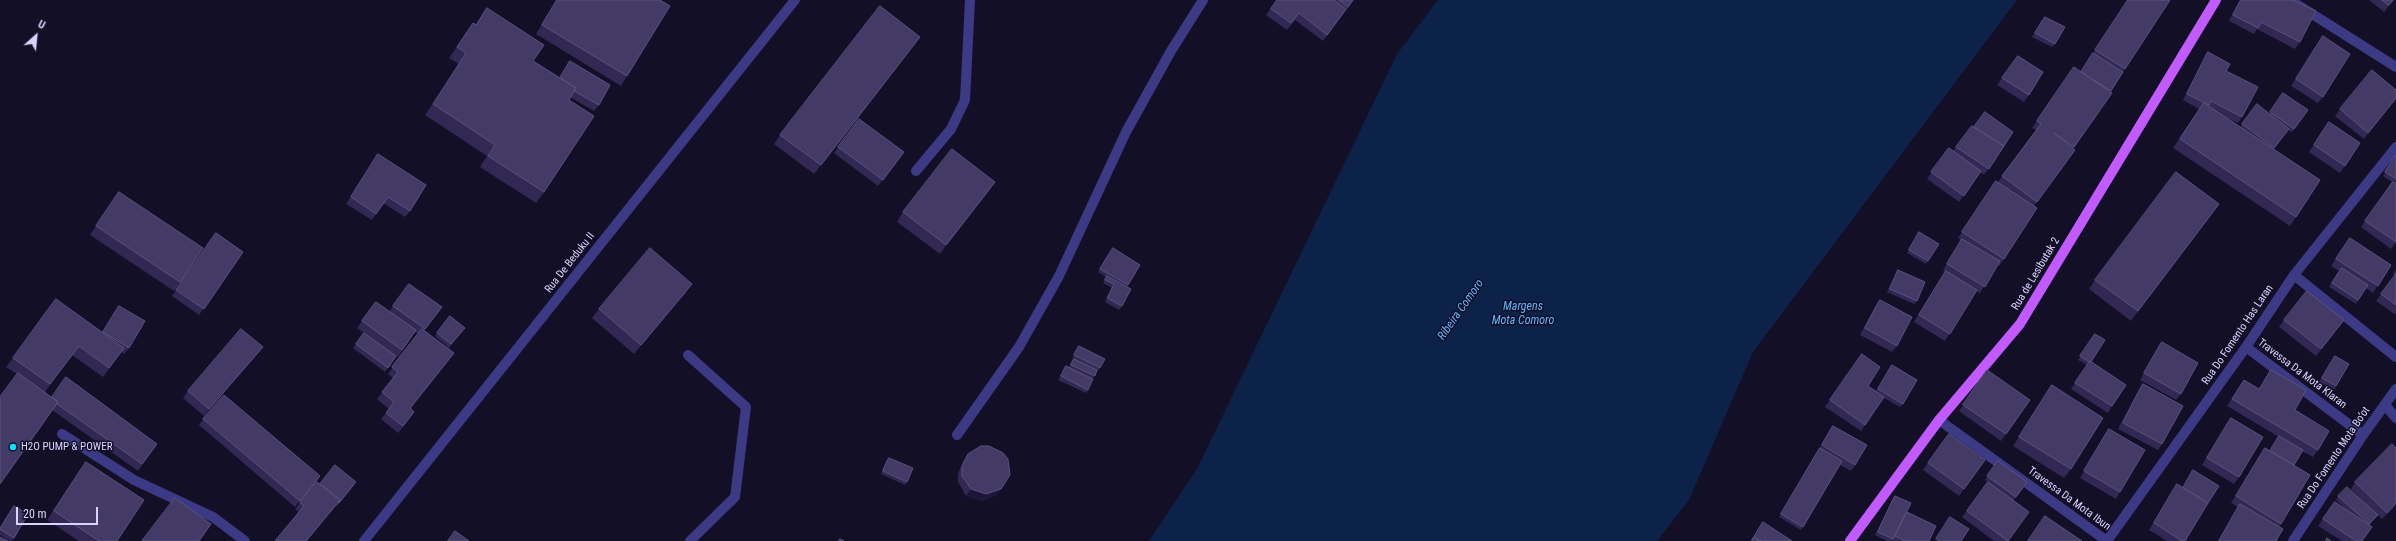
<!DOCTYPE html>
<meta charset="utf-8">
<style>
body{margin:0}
#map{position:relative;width:2396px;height:541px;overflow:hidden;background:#130f26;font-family:"Roboto Condensed",sans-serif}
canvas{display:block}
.north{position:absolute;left:16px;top:16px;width:40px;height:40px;-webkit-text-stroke:3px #130f26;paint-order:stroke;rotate:27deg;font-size:11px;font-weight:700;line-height:16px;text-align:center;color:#d9d4ff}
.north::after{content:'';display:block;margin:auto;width:14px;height:18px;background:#d9d4ff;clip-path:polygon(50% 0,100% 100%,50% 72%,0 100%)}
.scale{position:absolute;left:16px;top:507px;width:82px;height:18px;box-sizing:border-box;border:2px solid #d9d4ff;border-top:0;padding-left:5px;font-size:12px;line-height:14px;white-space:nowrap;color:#d9d4ff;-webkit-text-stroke:3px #130f26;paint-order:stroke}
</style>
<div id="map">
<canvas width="2396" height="541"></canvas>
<div class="north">U</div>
<div class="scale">20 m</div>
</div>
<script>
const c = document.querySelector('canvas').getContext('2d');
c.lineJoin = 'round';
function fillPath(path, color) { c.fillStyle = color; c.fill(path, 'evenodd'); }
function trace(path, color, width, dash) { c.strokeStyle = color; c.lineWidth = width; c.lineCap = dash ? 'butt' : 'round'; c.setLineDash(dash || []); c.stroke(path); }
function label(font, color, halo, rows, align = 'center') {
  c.font = font + ' "Roboto Condensed",sans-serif'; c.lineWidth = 3; c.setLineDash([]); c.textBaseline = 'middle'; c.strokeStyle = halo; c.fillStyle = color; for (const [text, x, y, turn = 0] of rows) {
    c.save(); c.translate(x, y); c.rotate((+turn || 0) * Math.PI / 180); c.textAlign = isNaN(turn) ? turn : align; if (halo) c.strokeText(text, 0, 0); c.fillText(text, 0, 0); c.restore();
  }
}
const water = new Path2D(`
 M1438 0H2017L1753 352 1689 500 1657 541H1149L1198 467 1397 54Z`);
const lane = new Path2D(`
 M688 355 746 407 735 497 690 541
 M62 434 134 480 213 517 245 541
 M957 435 1019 347 1059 276 1126 132 1171 51 1203 0`);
const street = new Path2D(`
 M2290 0 2396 67
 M916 171 951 129 965 100 970 0
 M2294 275 2396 357
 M2246 347 2363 435
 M2385 405 2396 418
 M1939 420 2107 541 2246 347 2294 275 2396 147
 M364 541 795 0
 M2293 541 2363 435 2396 389`);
const primary = new Path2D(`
 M1850 541 1939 420 2020 324 2216 0`);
const wall = new Path2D(`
 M557 0H660L627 76 621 86 536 34Z
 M1277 0H1354L1323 41 1295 20 1287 30 1266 15Z
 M2128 0 2125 69 2110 91 2112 93 2034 206 2004 259 1999 266 1998 265 1980 293 1976 291 1945 341 1914 322 1945 272 1943 270 1961 240 1958 238 1996 181 1998 182 2036 130 2032 128 2074 67 2081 72Z
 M2240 0H2293L2300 42 2295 49 2257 29 2254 34 2229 21Z
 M2369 0H2394L2384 12Z
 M487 8 533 61 560 78 570 61 599 105 594 111 570 97 569 100 544 192 536 203 480 167 487 156 425 115 459 64 449 58 473 23 476 24Z
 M2042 20 2055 44 2052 47 2032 37Z
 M2323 36V97L2318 103 2291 86Z
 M920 37 814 174 774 144 780 135Z
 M2208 52 2226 71 2242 117 2238 123 2227 118 2240 127 2257 104 2269 114 2283 93 2308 110 2292 132 2288 130 2274 149 2296 217 2290 226 2173 148 2199 109 2183 100 2204 59Z
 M2018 56 2029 95 2024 102 1997 85Z
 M2396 90V99L2364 139 2335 116 2340 109Z
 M2329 122 2360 143 2340 173 2309 152Z
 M2004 146 1984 175 1980 172 1959 202 1927 179 1949 148 1953 151 1956 147Z
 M838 147 904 152 878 186 834 153Z
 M378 154 410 211 405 217 383 203 372 220 346 204Z
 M2396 155V242L2391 249 2361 227 2392 182 2383 176Z
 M989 191 940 254 897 222 903 212Z
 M119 192 203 248 174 291 90 235Z
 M2212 213 2131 321 2089 289 2095 280Z
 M1919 232 1928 261 1926 264 1907 253Z
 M216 233 243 252 199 315 172 296Z
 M2350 238 2391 265 2373 293 2366 288 2356 304 2329 287 2339 271 2331 266Z
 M1110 252 1140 265 1127 287 1122 306 1119 310 1105 302 1112 288 1103 283 1106 277 1098 272Z
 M2396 269V315L2376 301 2395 276 2393 274Z
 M1898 270 1917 301 1914 304 1887 292Z
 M686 293 634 354 592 318 599 309Z
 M1880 300 1897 346 1892 352 1860 335 1875 307Z
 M376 302 389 312 393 306 442 307 424 331 454 353 411 409 410 418 398 433 381 419 389 409 377 399 393 378 388 374 418 334 415 332 398 357 389 351 396 356 385 372 353 348 364 333 357 328Z
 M119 306 129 348 124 354 121 352 103 377 72 355 45 392 52 397 157 444 138 471 52 410 17 374 6 367 13 358 102 332Z
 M450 316 465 328 449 348 435 336Z
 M2284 320H2344L2316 356 2279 327Z
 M2095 334 2091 362 2112 406 2108 413 2071 389 2087 365 2078 360Z
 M2162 342 2181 394 2176 400 2140 380 2157 349Z
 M1079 346 1100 368 1097 372 1096 371 1093 378 1088 390 1086 393 1058 380 1066 366 1069 367 1073 359H1072Z
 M258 353 204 416 183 398 188 391Z
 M1862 354 1868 386 1876 391 1892 365 1903 404 1900 407 1884 398 1861 431 1825 407Z
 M2335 356 2336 386 2334 390 2319 382Z
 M1987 370 2030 400 2001 441 1959 411Z
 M2271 370 2318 450 2313 457 2302 451 2294 465 2281 524 2279 527 2276 541H2218L2238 507 2231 503 2265 448 2270 451 2279 437 2227 406 2244 380 2259 389Z
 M2143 384 2162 444 2158 450 2118 429 2138 391Z
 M2052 385 2071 469 2064 478 2013 446Z
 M2231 418 2239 477 2234 484 2202 465Z
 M203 419 316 483 295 507 199 425Z
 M1833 426 1855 465 1851 471 1840 465 1801 530 1779 517 1829 432Z
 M2109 429 2120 492 2116 499 2080 478 2104 436Z
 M2396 448V505L2382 519 2378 515 2369 525 2362 541H2342L2318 526 2335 502 2349 512 2336 500 2338 496 2366 504 2351 489 2355 482Z
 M968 454 997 495 982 501 966 496 958 482V474L963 461Z
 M889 458 907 482 905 485 881 474 886 461Z
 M1985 460 1959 496 1923 470 1928 463Z
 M1998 461 2027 482 2014 500 2008 541H1994L1962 517 1988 482 1985 480Z
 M80 471 117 541H79L47 520Z
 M356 482 337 506H336L307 541H275L299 512 295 509 300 503 320 484Z
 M2177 484 2185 541H2167L2149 530Z
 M1895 496 1906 514 1929 541H1887L1875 535 1893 499Z
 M14 506V538L12 541H10L0 535V528Z`);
const shadedWall = new Path2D(`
 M2396 98V99L2364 139 2368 133Z
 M995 182 989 191 940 254 946 245Z
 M2219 204 2212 213 2131 321 2138 311Z
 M692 284 686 293 634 354 641 345Z
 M2344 320 2339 327 2316 356 2321 349Z
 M263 347 258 353 204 416 209 409Z
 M454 353 449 360 406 415 410 408Z
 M320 476 316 483 295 507 300 501Z
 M971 489H1001L997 495 982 501 966 496Z
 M340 500 335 507 307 541H306Z
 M2396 503V505L2382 519 2387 513Z`);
const building = new Path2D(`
 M557 0H660L670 6 627 76 542 25Z
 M1277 0H1334L1346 9 1327 35 1299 13 1291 23 1271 9Z
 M1339 0H1353L1348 7Z
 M2128 0H2170L2125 69 2095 50Z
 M2241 0H2293L2316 11 2300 42 2261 22 2258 28 2233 15Z
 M2382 0H2393L2389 5Z
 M880 6 920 37 821 165 780 135Z
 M487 8 544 45 533 61 576 88 569 100 594 116 544 192 488 156 495 145 433 104 466 53 457 47 473 23 476 25Z
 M2045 17 2065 27 2055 44 2035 33Z
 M2323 36 2350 54 2323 97 2296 79Z
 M2208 52 2230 64 2226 71 2258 87 2242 117 2211 101 2209 105 2187 94Z
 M2093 53 2123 72 2111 91 2081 72Z
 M2018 56 2043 72 2029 95 2002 78Z
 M570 61 610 85 599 105 574 91 576 88 560 78Z
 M2074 67 2112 93 2074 147 2054 133 2075 150 2037 202 2002 176 2041 124 2037 121Z
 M2372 70 2396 90V98L2368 133 2340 109Z
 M2283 93 2308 110 2294 129 2270 112Z
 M2204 103 2320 180 2296 217 2180 139Z
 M2257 104 2289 129 2274 148 2242 124Z
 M1985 112 2013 132 2004 146 1974 127Z
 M859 119 904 152 883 180 838 147Z
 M2329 122 2360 143 2345 166 2314 145Z
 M1972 126 2004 146 1989 169 1956 147Z
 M1949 148 1981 171 1964 196 1931 172Z
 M952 149 995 182 946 245 903 212Z
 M378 154 426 185 410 211 388 197 376 214 351 197Z
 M2396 155V179L2385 172Z
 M2176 172 2219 204 2138 311 2095 280Z
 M1996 181 2037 208 2004 259 1962 232Z
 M2393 182 2396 184V242L2365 221Z
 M119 192 203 248 180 282 96 226Z
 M1919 232 1939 244 1928 261 1909 250Z
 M216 233 243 252 204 309 176 290Z
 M2350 238 2391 265 2378 286 2336 259Z
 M1962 239 2000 261 1985 287 1947 264Z
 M650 248 692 284 641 345 599 309Z
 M1113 248 1140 265 1128 285 1100 269Z
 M2342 268 2368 285 2358 300 2332 283Z
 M1898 270 1925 282 1917 301 1890 289Z
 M1946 271 1977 290 1950 334 1919 315Z
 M2396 274V305L2381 294Z
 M1107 276 1131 289 1122 306 1107 298 1114 284 1105 280Z
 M409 284 442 307 425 329 393 306Z
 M2307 291 2344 320 2321 349 2284 320Z
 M56 299 124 348 109 368 79 346 50 384 13 358Z
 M1880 300 1912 317 1897 346 1865 328Z
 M376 302 416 330 402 350 362 321Z
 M119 306 145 321 129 348 103 332Z
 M450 316 465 328 451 344 437 333Z
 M241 329 263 347 209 409 188 391Z
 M422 329 454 353 410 408 414 412 403 426 386 413 394 402 382 392 398 372 392 367Z
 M364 333 396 356 388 368 356 344Z
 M2095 334 2105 340 2091 362 2090 361 2089 362 2080 356Z
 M2162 342 2198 363 2181 394 2144 373Z
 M1079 346 1105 359 1100 368 1074 355Z
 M1862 354 1880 367 1868 386 1884 397 1865 425 1830 400Z
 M2335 356 2349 364 2336 386 2322 378Z
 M1074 359 1097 370 1095 376 1071 365Z
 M2090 361 2126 385 2112 406 2075 383Z
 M1892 365 1917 380 1903 404 1878 389Z
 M1066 366 1093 379 1088 390 1061 376Z
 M1987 370 2030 400 2006 434 1963 405Z
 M2271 370 2306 390 2295 410 2329 431 2318 450 2232 399 2244 380 2259 389Z
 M18 373 58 402 0 484V397Z
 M66 377 157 444 142 464 57 404 58 402 52 397Z
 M2143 384 2183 406 2162 444 2123 423Z
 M2052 385 2103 418 2071 469 2019 437Z
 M224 395 320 476 300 501 203 419Z
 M2231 418 2263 437 2239 477 2207 458Z
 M1833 426 1867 445 1855 465 1822 445Z
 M2109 429 2145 450 2120 492 2084 471Z
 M1949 434 1985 460 1964 489 1928 463Z
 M2279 436 2303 450 2294 465 2270 451Z
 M2392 444 2396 448V503L2387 513 2355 482Z
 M981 446H989L1003 453 1008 459 1010 475 1001 489 986 494 971 489 962 476V467L968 454Z
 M1820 448 1842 461 1803 527 1781 514Z
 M2265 448 2310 475 2281 524 2236 496Z
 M889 458 913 468 907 482 883 471Z
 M1998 461 2027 482 2016 497 1987 476Z
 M86 462 144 500 117 541H99L54 511Z
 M335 465 356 482 339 503 338 502 340 500 320 484Z
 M2193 470 2219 486 2208 503 2183 488Z
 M317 482 340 500 306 541H275L304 506 300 503Z
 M1988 482 2029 512 2008 541 1967 511Z
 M2177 484 2208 503 2185 541H2182L2154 523Z
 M2347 487 2378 515 2369 524 2338 496Z
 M1895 496 1911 503 1893 539 1878 532Z
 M175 498 211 524 199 541H142Z
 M2335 502 2372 527 2362 541H2356L2323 519Z
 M2240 504 2283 529 2276 541H2219Z
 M14 506 28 514 14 538 0 529Z
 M1907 512 1936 526 1929 541H1905L1895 536Z
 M2045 516 2082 541H2028Z
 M1950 517 1969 529 1961 541H1939L1936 539Z
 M1763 522 1792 541H1761L1754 537 1752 540Z
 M455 531 469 541H448Z
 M0 537 8 541H0Z
 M1754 537 1761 541H1752Z
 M2327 538 2331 541H2326Z
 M840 539 844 541H839Z`);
const markers = [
 [13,447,4,"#00e5ff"]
];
const streetNames = [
 ["Rua De Beduku II",570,263,-52],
 ["Rua de Lesibutak 2",2036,274,-59],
 ["Rua Do Fomento Has Laran",2238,335,-56],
 ["Travessa Da Mota Klaran",2302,374,37],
 ["Rua Do Fomento Mota Bo’ot",2334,458,-56],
 ["Travessa Da Mota Ibun",2069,499,36]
];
const poiNames = [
 ["H2O PUMP & POWER",21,447]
];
const waterNames = [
 ["Margens",1523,307],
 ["Mota Comoro",1523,321],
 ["Ribeira Comoro",1461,310,-55]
];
fillPath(water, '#0c2248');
trace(lane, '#3d3a85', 10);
trace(street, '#3d3a85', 10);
trace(primary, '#c25bff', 10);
fillPath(wall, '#312854');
fillPath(shadedWall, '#1d163a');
fillPath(building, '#433a66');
trace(building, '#5a527e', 1);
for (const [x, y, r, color] of markers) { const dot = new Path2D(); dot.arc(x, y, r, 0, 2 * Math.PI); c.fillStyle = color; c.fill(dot); trace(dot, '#130f26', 1.5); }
label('11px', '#d9d4ff', '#130f26', streetNames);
label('11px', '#d9d4ff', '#130f26', poiNames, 'left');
label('italic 12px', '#62b6ff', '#130f26', waterNames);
</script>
